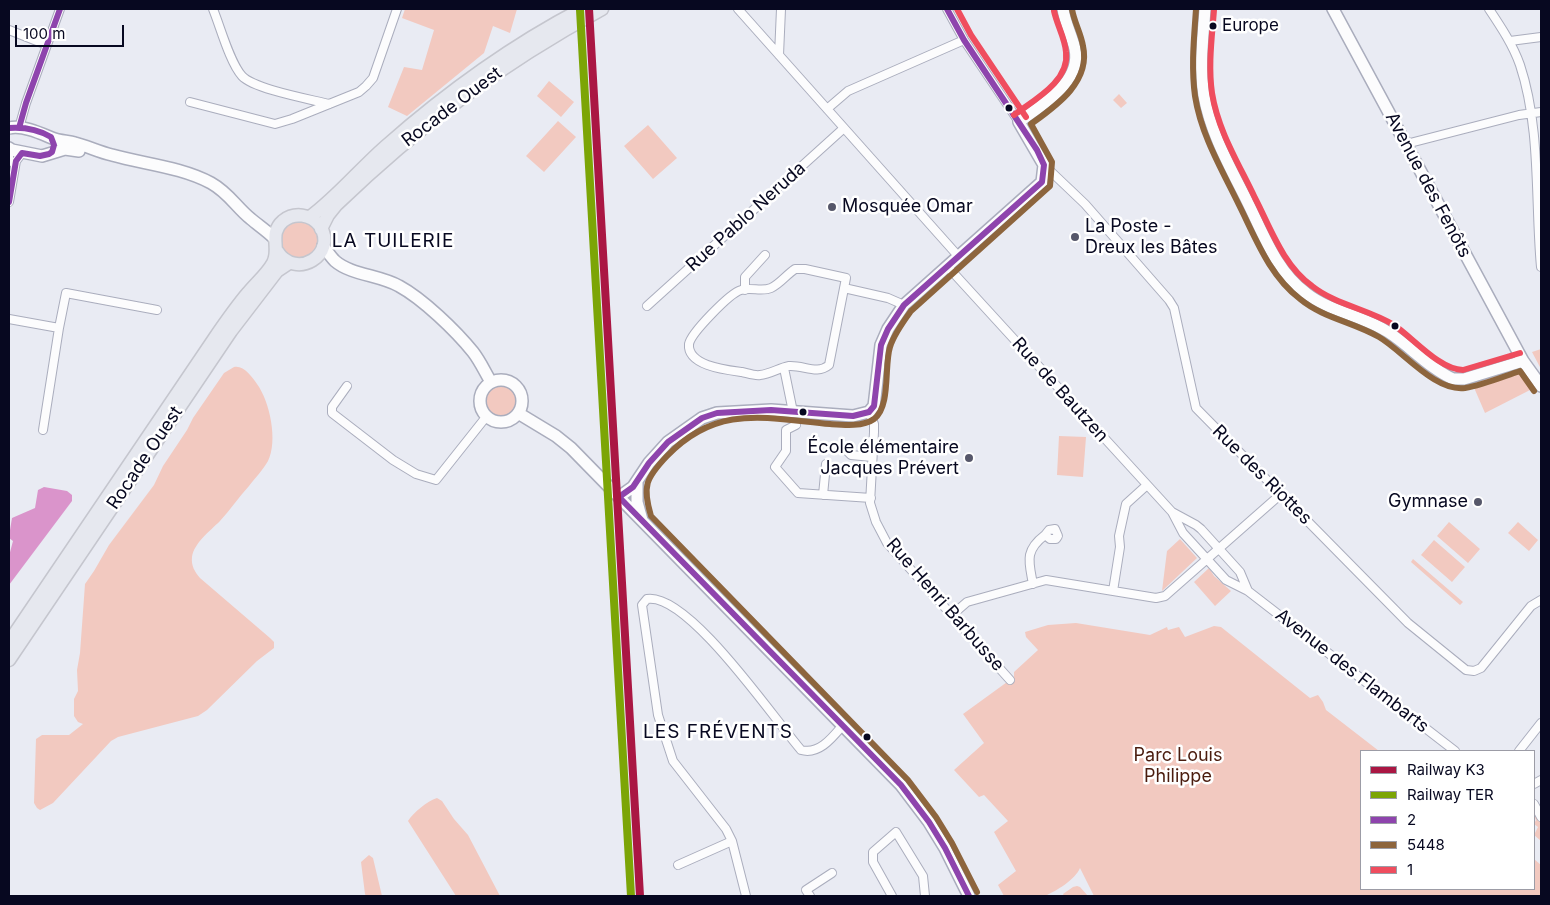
<!DOCTYPE html>
<meta charset="utf-8">
<style>
body{margin:0}
#map{position:relative;width:1550px;height:905px;overflow:hidden;background:#e9ebf3;font-family:Inter,sans-serif}
canvas{display:block}
.frame{position:absolute;inset:0;border:10px solid #070820;pointer-events:none}
.legend{position:absolute;left:1360px;top:750px;width:175px;height:140px;box-sizing:border-box;background:#fff;border:1px solid #9c9ca6;margin:0;padding:6px 9px;list-style:none;font-size:15px;color:#070820}
.legend li{display:flex;align-items:center;gap:10px;height:25px}
.legend b{width:25px;border:1px solid #9c9ca6}
.scale{position:absolute;left:15px;top:25px;width:109px;height:22px;box-sizing:border-box;border:2px solid #070820;border-top:0;padding-left:6px;font-size:15px;line-height:18px;white-space:nowrap;color:#070820;-webkit-text-stroke:4px #fff;paint-order:stroke}
</style>
<div id="map">
<canvas width="1550" height="905"></canvas>
<div class="frame"></div>
<ul class="legend">
<li><b style="height:6px;background:#aa1743"></b>Railway K3</li>
<li><b style="height:6px;background:#7ca506"></b>Railway TER</li>
<li><b style="height:6px;background:#8e44ad"></b>2</li>
<li><b style="height:6px;background:#8d653d"></b>5448</li>
<li><b style="height:6px;background:#ef4d5e"></b>1</li>
</ul>
<div class="scale">100 m</div>
</div>
<script>
const c = document.querySelector('canvas').getContext('2d');
c.lineJoin = 'round';
function fillPath(path, color) { c.fillStyle = color; c.fill(path, 'evenodd'); }
function trace(path, color, width, dash) { c.strokeStyle = color; c.lineWidth = width; c.lineCap = dash ? 'butt' : 'round'; c.setLineDash(dash || []); c.stroke(path); }
function label(font, color, halo, rows, align = 'center') {
  c.font = font + ' Inter,sans-serif'; c.lineWidth = 5; c.setLineDash([]); c.textBaseline = 'middle'; c.strokeStyle = halo; c.fillStyle = color; for (const [text, x, y, turn = 0] of rows) {
    c.save(); c.translate(x, y); c.rotate((+turn || 0) * Math.PI / 180); c.textAlign = isNaN(turn) ? turn : align; if (halo) c.strokeText(text, 0, 0); c.fillText(text, 0, 0); c.restore();
  }
}
const green = new Path2D(`
 M405 9H517L510 33 493 26 484 53 407 116 388 107 404 67 422 70 434 30 402 18Z
 M549 81 574 102 561 117 537 96Z
 M1119 94 1127 103 1121 108 1113 100Z
 M558 121 576 137 544 172 526 156Z
 M648 125 677 158 653 179 624 146Z
 M296 218 315 227 319 239 315 252 298 260 281 251 280 230Z
 M1541 349V369L1532 352Z
 M234 367C244 365 252 377 257 384 270 402 278 441 268 461 263 470 255 478 249 486 239 497 230 510 220 521 210 531 194 543 192 557 191 566 195 572 200 578L270 638 274 642V648L257 661 207 710 198 716 118 737 111 741 53 803 40 810 37 808 34 803 36 739 42 735H69L83 724 78 722 74 716V699L78 691 77 670 80 653 85 584 94 571 109 545 154 485 163 466 187 430 193 418 224 373Z
 M1515 371 1523 377 1530 390 1485 413 1472 383 1508 372Z
 M485 401a16 16 0 1 1 32 0a16 16 0 1 1-32 0Z
 M1059 436 1086 437 1083 477 1057 475Z
 M1449 522 1480 549 1468 563 1437 536Z
 M1518 522 1538 540 1529 551 1508 533Z
 M1180 539 1197 558 1162 591 1167 551Z
 M1434 540 1465 567 1452 582 1421 555Z
 M1413 559 1463 602 1460 605 1411 562Z
 M1209 568 1214 576 1231 591 1215 606 1194 582Z
 M1076 623 1150 635 1167 627 1168 630 1179 627 1185 637 1214 626 1221 627 1310 698 1318 695 1323 702 1326 710 1379 751H1361V889H1534V859L1541 865V895L1094 896 1080 868C1075 880 1056 891 1045 896 1036 899 1015 896 1004 896L998 885 1016 871 994 832 1008 821 984 795 979 797 954 770 984 743 963 714 1014 677V672L1038 650 1026 637 1025 632 1048 625Z
 M437 798 442 801 454 819 468 835 500 896H456L408 821C413 813 427 801 437 798Z
 M1534 807 1541 822V841L1534 835 1538 827 1534 824 1536 820 1534 816Z
 M369 855 373 858 382 896H366L365 894 361 862Z
 M1077 886 1080 887 1088 896H1064L1063 894 1073 887Z`);
const water = new Path2D(`
 M44 487 67 491 72 495V501L9 585V556L13 541 9 538V536L12 518 35 508 38 490Z`);
const street = new Path2D(`
 M213 9C220 26 230 63 242 76 254 89 309 99 329 104
 M738 9 959 257
 M947 9 964 40 1019 122
 M1489 9C1501 27 1513 45 1520 65 1541 128 1535 201 1541 267
 M9 30 47 45
 M1510 41 1541 37
 M779 55 781 9
 M190 102 275 124 292 119 359 92 366 86 373 78 397 9
 M827 109 848 91 964 40
 M19 128 26 103 60 9
 M1406 144 1519 115 1541 112
 M9 162V148
 M1044 165 1085 204 1169 300 1174 308 1196 408 1408 623 1466 670 1474 671 1481 668 1531 606 1541 600
 M9 202 16 161 22 153
 M948 267 1172 512 1183 533 1226 580 1248 591 1455 751
 M795 269H805L846 278 829 365C817 375 804 365 789 366 779 368 770 374 760 375 755 376 747 373 742 372 727 370 687 366 689 344 691 333 730 293 741 290 751 287 762 292 771 288 780 284 786 275 795 269Z
 M844 288 888 298 904 305
 M745 290V277L765 255
 M647 306 844 128
 M9 319 59 328 66 293 157 310
 M784 368 793 412
 M347 386 332 407V413L393 460 416 474 436 480 486 417
 M869 412 874 424V432L870 503 876 522 887 543 1010 680
 M796 425 786 430V451L775 467 798 493 871 498
 M43 430 59 328
 M847 451 851 455 872 457
 M823 495 826 464
 M1172 512 1196 525 1201 529 1240 572 1248 591
 M1033 584C1029 562 1024 551 1045 535L1050 539H1056L1058 536 1055 529 1049 530 1045 535
 M1113 591 1120 547 1119 536 1126 504 1147 485
 M952 615 967 602 1046 580 1156 598 1165 596 1281 494
 M1519 751 1541 723
 M1534 784 1541 780
 M1534 804 1541 817
 M678 865 732 841
 M746 896 732 841 726 829 673 761 658 715 642 605 647 599C688 592 774 719 801 750 819 755 832 738 843 725
 M810 896 806 890 832 873
 M892 896 873 862V852L896 832 923 876 925 896`);
const secondary = new Path2D(`
 M1205 9C1203 38 1199 66 1204 96 1211 134 1230 167 1247 201 1263 233 1276 271 1306 293 1330 312 1362 315 1388 332 1410 346 1429 368 1453 379H1464L1523 361
 M1333 9 1523 361 1541 386
 M9 128C23 125 40 133 52 138 59 141 68 141 75 143 87 146 99 152 112 155 144 164 181 167 211 183 229 193 236 207 251 219 258 225 267 231 274 238
 M9 148 12 150 42 156 65 149 79 151
 M323 246C327 251 331 257 335 261 351 275 380 275 399 286 423 299 456 331 473 352 480 361 485 372 491 382
 M480 401a21 21 0 1 1 42 0a21 21 0 1 1-42 0Z
 M518 413 556 436 571 448 901 785 929 822 945 848 969 896
 M637 481V502L642 520
 M619 497 633 487 649 463 668 442 702 418 717 413 771 410 853 416 869 412 874 406 875 398 881 345 888 329 904 305 1042 182 1044 165 1019 122C1041 105 1082 82 1075 49 1072 36 1065 23 1063 9`);
const primary = new Path2D(`
 M310 217C337 197 359 170 385 147 445 94 511 46 582 9
 M321 229 328 215 336 205C419 125 501 64 602 9
 M9 642 214 339C225 323 236 307 248 293 256 283 267 274 273 263 281 249 268 234 283 221 294 212 311 214 320 226 338 254 296 281 277 251
 M9 660 231 331 277 271 289 263`);
const bus1 = new Path2D(`
 M947 9 964 40 1037 150 1044 165 1042 182 904 305 888 329 881 345 874 406 869 412 853 416 771 410 717 413 702 418 668 442 649 463 633 487 619 497 901 785 929 822 945 848 969 896
 M9 128C23 127 39 130 51 137L54 145 52 152 49 154 40 156 22 153 16 161 9 202
 M19 128 26 103 60 9`);
const bus2 = new Path2D(`
 M1196 9C1194 38 1191 67 1195 96 1201 135 1222 170 1239 205 1256 239 1269 275 1300 299 1323 318 1353 322 1379 337 1403 351 1435 392 1465 388 1483 385 1502 377 1520 371L1534 391
 M977 892 952 843 936 817 908 780 651 516C642 486 646 478 667 456 717 404 765 418 830 424 843 425 863 427 874 419 891 407 884 365 890 347 894 334 903 322 911 311L1050 186 1052 162 1031 124C1056 106 1091 82 1083 46 1081 33 1074 22 1072 9`);
const bus3 = new Path2D(`
 M957 9 971 35 1026 117
 M1214 10C1212 37 1208 65 1212 93 1218 131 1239 164 1255 198 1271 229 1283 265 1312 286 1336 305 1368 309 1394 325 1413 338 1440 370 1463 370L1520 353
 M1014 115C1034 100 1070 81 1066 52 1065 38 1057 25 1054 11`);
const rail1 = new Path2D(`
 M589 9 640 896`);
const rail2 = new Path2D(`
 M580 10 631 896`);
const markers = [
 [1213,26,4.5,"#070820"],
 [1009,108,4.5,"#070820"],
 [832,207,5,"#56576a"],
 [1075,237,5,"#56576a"],
 [1395,326,4.5,"#070820"],
 [803,412,4.5,"#070820"],
 [969,458,5,"#56576a"],
 [1478,502,5,"#56576a"],
 [867,737,4.5,"#070820"]
];
const busNames = [
 ["Europe",1222,26]
];
const streetNames = [
 ["Rocade Ouest",452,107,-37],
 ["Avenue des Fenôts",1428,185,62],
 ["Rue Pablo Neruda",746,217,-42],
 ["Rue de Bautzen",1060,390,48],
 ["Rocade Ouest",145,458,-56],
 ["Rue des Riottes",1262,475,45],
 ["Rue Henri Barbusse",945,605,49],
 ["Avenue des Flambarts",1352,671,38]
];
const poiNames = [
 ["Mosquée Omar",842,207],
 ["La Poste -",1085,227],
 ["Dreux les Bâtes",1085,248],
 ["École élémentaire",959,448,"right"],
 ["Jacques Prévert",959,469,"right"],
 ["Gymnase",1468,502,"right"]
];
const parkNames = [
 ["Parc Louis",1178,756],
 ["Philippe",1178,777]
];
const neighbourhoodNames = [
 ["LA TUILERIE",393,241],
 ["LES FRÉVENTS",718,732]
];
fillPath(green, '#f2c9c0');
fillPath(water, '#da94cb');
trace(street, '#aaadbd', 10);
trace(secondary, '#aaadbd', 14);
trace(primary, '#c5c6ce', 15);
trace(street, '#fcfcfd', 8);
trace(secondary, '#fcfcfd', 11);
trace(primary, '#e6e8ef', 12);
trace(bus1, '#8e44ad', 6);
trace(bus2, '#8d653d', 6);
trace(bus3, '#ef4d5e', 6);
trace(rail1, '#aa1743', 8);
trace(rail2, '#7ca506', 8);
for (const [x, y, r, color] of markers) { const dot = new Path2D(); dot.arc(x, y, r, 0, 2 * Math.PI); c.fillStyle = color; c.fill(dot); trace(dot, '#fff', 2); }
label('17px', '#070820', '#fff', busNames, 'left');
label('18px', '#070820', '#fff', streetNames);
label('18px', '#070820', '#fff', poiNames, 'left');
label('18px', '#4a1c0e', '#fff', parkNames);
c.letterSpacing = '1px';
label('19px', '#070820', '#fff', neighbourhoodNames);
c.letterSpacing = '0px';
</script>
